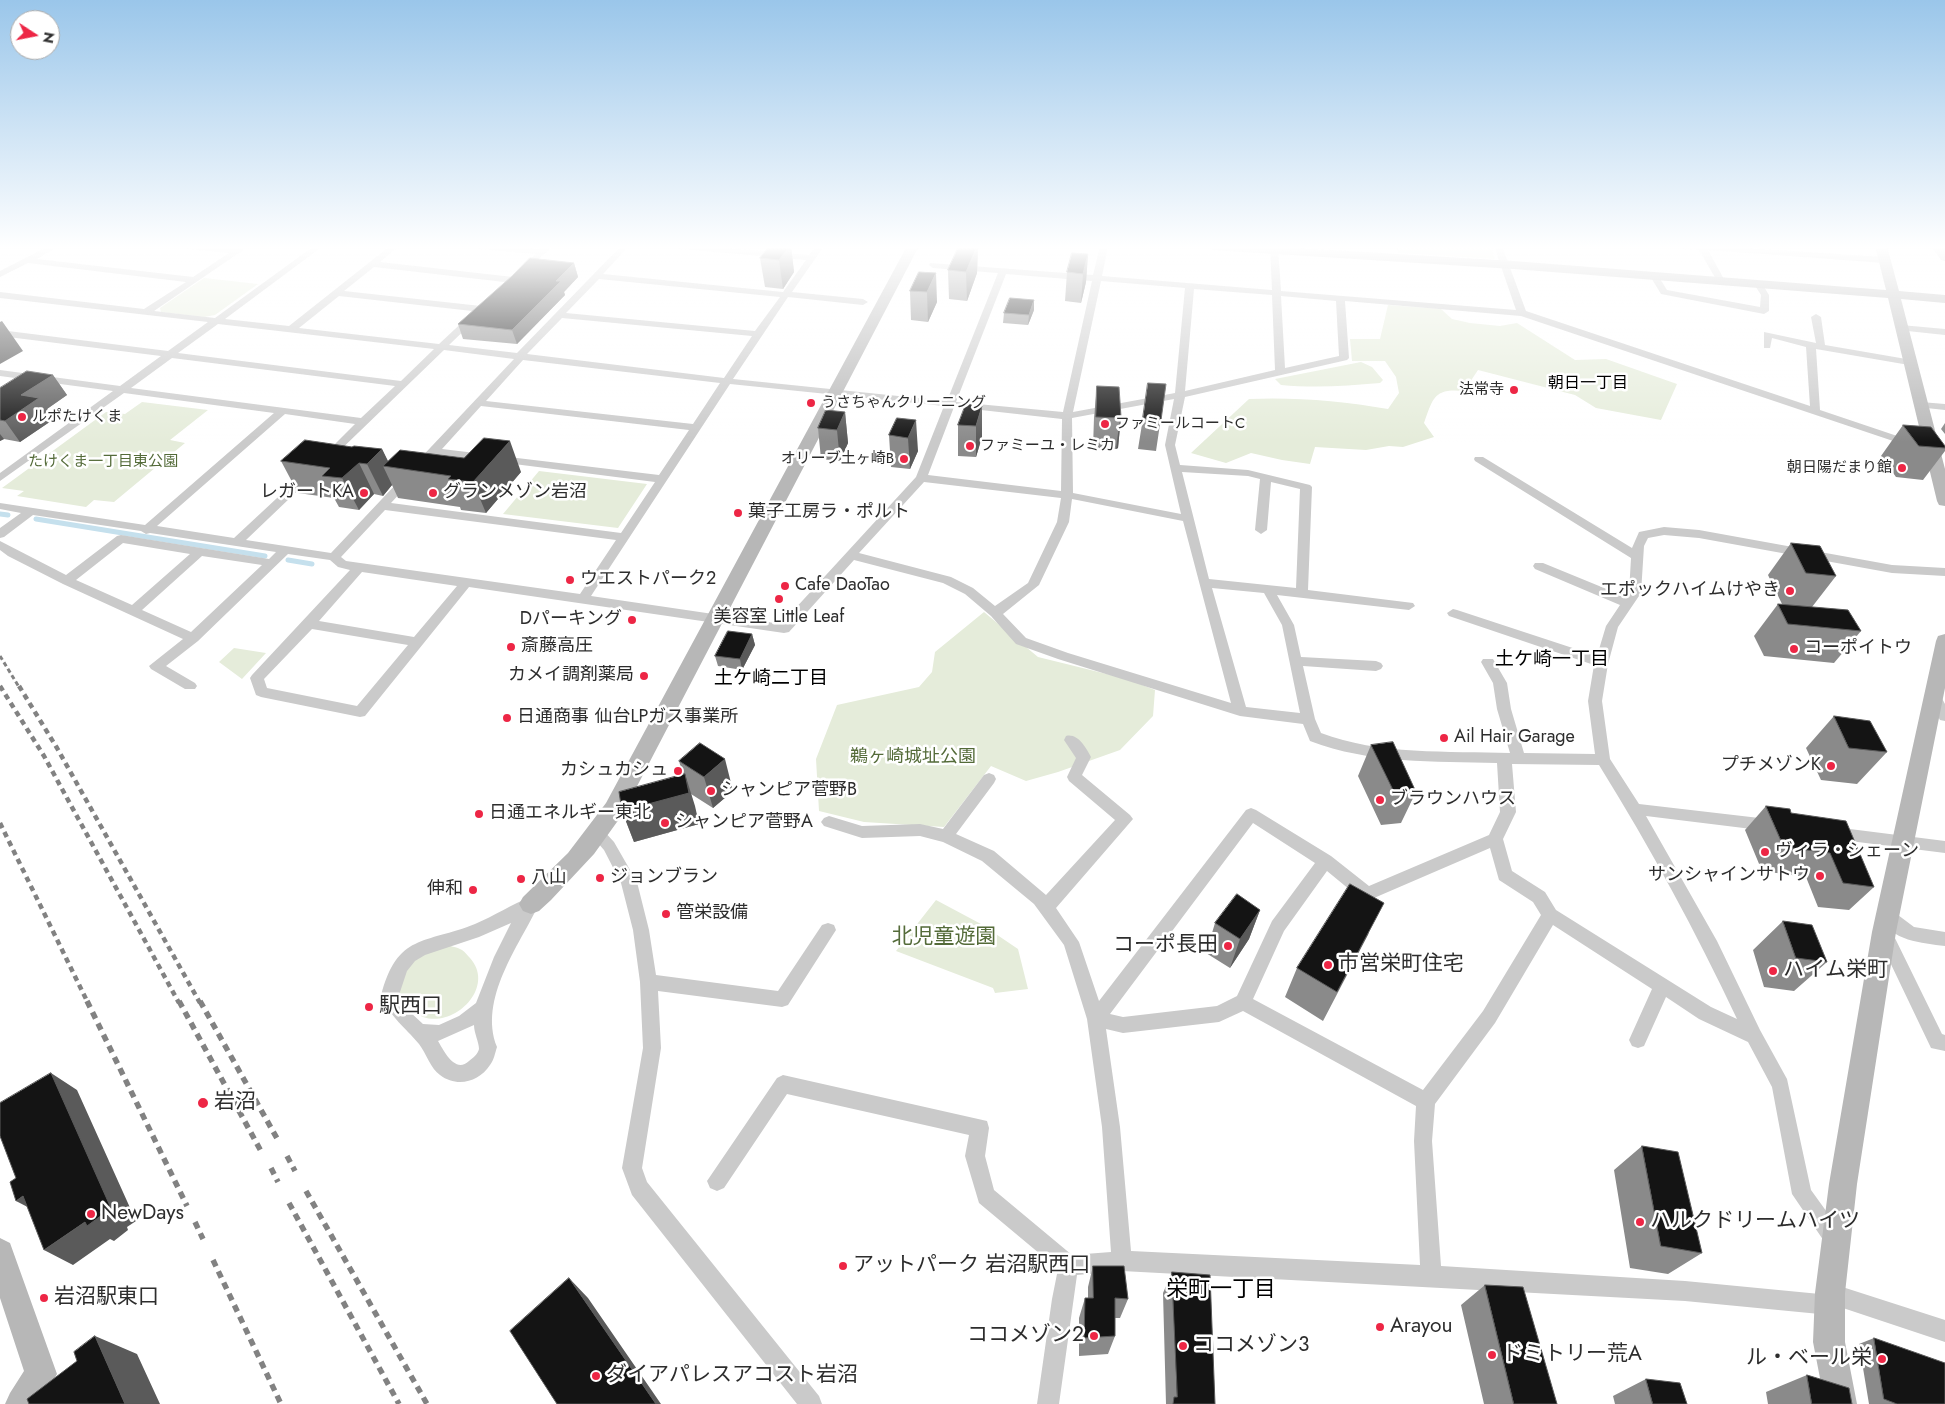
<!DOCTYPE html>
<meta charset="utf-8">
<style>
body{margin:0}
#map{position:relative;width:1945px;height:1404px;overflow:hidden;background:#fff;font-family:Jost,sans-serif}
canvas{display:block}
.north{position:absolute;left:10px;top:10px;width:50px;height:50px;box-sizing:border-box;background:#fff;border:1px solid #ababab;border-radius:50%;rotate:101deg;font-size:14px;font-weight:700;line-height:20px;text-align:center;color:#2d2d2d}
.north::after{content:'';display:block;margin:auto;width:18px;height:22px;background:#ed2645;clip-path:polygon(50% 0,100% 100%,50% 72%,0 100%)}
</style>
<div id="map">
<canvas width="1945" height="1404"></canvas>
<div class="north">N</div>
</div>
<script>
const c = document.querySelector('canvas').getContext('2d');
c.lineJoin = 'round';
function fillPath(path, color) { c.fillStyle = color; c.fill(path, 'evenodd'); }
function trace(path, color, width, dash) { c.strokeStyle = color; c.lineWidth = width; c.lineCap = dash ? 'butt' : 'round'; c.setLineDash(dash || []); c.stroke(path); }
function label(font, color, halo, rows, align = 'center') {
  c.font = font + ' Jost,"Noto Sans JP",sans-serif'; c.lineWidth = 5; c.setLineDash([]); c.textBaseline = 'middle'; c.strokeStyle = halo; c.fillStyle = color; for (const [text, x, y, turn = 0] of rows) {
    c.save(); c.translate(x, y); c.rotate((+turn || 0) * Math.PI / 180); c.textAlign = isNaN(turn) ? turn : align; if (halo) c.strokeText(text, 0, 0); c.fillText(text, 0, 0); c.restore();
  }
}
const green = new Path2D(`
 M1397 246H1491L1495 259 1398 253Z
 M204 278 258 284 215 315 204 317 161 312 160 308Z
 M1388 305 1441 309 1452 319 1470 323 1500 326 1517 323 1575 360 1606 359 1677 384 1661 420 1596 408 1575 395 1478 370 1464 391C1434 388 1433 398 1424 423L1434 437 1403 447 1389 446 1366 450 1315 447 1310 464 1282 460 1251 453 1226 463 1191 453 1249 399C1295 397 1342 401 1388 409L1399 393 1396 377 1385 361H1352L1350 339H1380Z
 M1361 362 1372 367 1383 380 1380 383C1347 386 1314 388 1281 385L1275 379Z
 M142 402 208 410 170 440 185 443 114 502 94 500 86 507 17 496 24 491 2 488 106 412 125 414Z
 M539 471 647 484 618 528 503 514Z
 M984 612 1038 657 1127 679 1155 690 1153 716 1120 750 1058 772 1026 781 991 766 944 827 864 822 819 811 816 759 837 705 919 687 932 672 935 652Z
 M234 648 266 653 242 679 219 662Z
 M936 900 981 924 1018 949 1028 989 995 993 993 988 896 951Z
 M444 944C449 946 457 947 462 950 465 952 468 956 470 958 496 987 455 1028 423 1017 413 1013 406 1001 399 993 402 961 419 958 444 944Z`);
const stream = new Path2D(`
 M0 514 8 515
 M36 519 265 556
 M288 560 312 564`);
const street = new Path2D(`
 M49 246H59L37 259 193 277 229 253 188 249 184 246 236 248 240 246H249L154 311 215 318 314 246H323L225 319 289 326 390 246H399L380 262 513 277 517 280 513 283 374 267 344 291 481 306 486 309 481 312 339 296 299 328 439 344 470 315H476V319L449 345 517 353 621 246H629L603 274 783 292 806 260 680 249 676 246H704L809 255 816 246H824L792 292 863 299 868 302 863 305 788 297 733 379 947 401 998 273 933 268 929 265 930 263 1093 275 1100 246H1108L1102 276 1272 290 1270 246H1278L1281 291 1516 310 1494 246H1502L1526 311 1810 406 1806 347 1772 338 1770 348H1764V332L1816 343 1811 317 1816 314 1821 317 1825 345 1912 360V364L1909 365 1816 349 1820 410 1915 442 1916 444 1915 446 1911 447 1521 316 1345 301 1349 358 1347 360 1185 397 1175 445 1180 465 1248 470 1310 485 1312 487 1308 590 1413 603 1415 606 1409 610 1277 595 1294 625 1301 657 1376 661 1381 663 1383 666 1381 669 1376 671 1303 666 1315 719 1321 733C1378 755 1449 751 1510 753L1497 709 1493 683 1481 662 1483 659H1493L1507 683 1511 709 1524 753 1595 754 1588 701 1594 665 1449 616 1447 613 1453 609 1457 610 1597 656 1606 626 1620 605 1535 569 1533 566 1535 563H1543L1626 597 1629 593 1631 558 1475 461 1474 459 1475 457H1483L1632 548 1639 532 1664 527 1699 530 1892 565 1945 568V576L1892 573 1699 538 1664 535 1648 538 1644 546 1641 593 1618 627 1608 664 1602 701 1610 759 1639 804 1768 819 1773 821 1776 825 1773 829 1768 831 1646 816 1717 941 1760 1030 1787 1079 1811 1190 1842 1233 1845 1240 1842 1247 1835 1250 1828 1247 1792 1194 1772 1087 1748 1042 1699 1019 1666 997 1644 1046 1638 1048 1632 1046 1629 1040 1652 989 1553 925 1495 1023 1435 1104 1432 1141 1441 1266 1685 1281 1820 1294 1823 1286 1830 1283 1945 1320V1342L1840 1307 1837 1312 1830 1315 1685 1301 1122 1271 1077 1275 1059 1404H1037L1052 1299 1058 1269 979 1203 965 1156 969 1135 787 1094 724 1188 717 1191 710 1188 707 1181 777 1078 783 1075 987 1121 989 1128 985 1156 994 1190 1072 1255 1111 1252 1102 1127 1087 1019 1064 945 1034 904 982 861 943 842 920 836 862 838 824 826 821 822 824 818 829 816 862 826 920 824 943 829 984 775 989 773 994 775 996 779 994 783 956 834 994 851 1046 895 1115 820 1069 781 1067 777 1076 758 1064 740 1066 736C1078 733 1086 748 1091 757L1082 775 1130 815 1133 819 1056 908 1079 942 1099 1001 1246 810 1251 808 1256 810 1331 856 1369 886 1489 835 1500 812 1497 763C1434 761 1370 764 1310 741L1303 724 1240 716 1058 659 1016 644 991 616 965 594 943 583 854 560 789 632 784 633 469 587 365 716 360 717 261 697 256 695 250 678 252 675 350 570 338 567 330 560 288 554 198 641 166 666 195 683 197 686 195 689H185L151 669 149 666 183 639 63 584 8 556 0 550V541L66 575 117 536 121 535 269 559 276 552 150 533 146 534 141 531 33 515 4 537 0 538V528L21 513 0 509V503L145 525 274 413 124 393 0 481V473L113 391 0 376V370L120 386 161 356 0 336V330L168 351 208 322 0 298V292L144 309 186 282 28 263 0 277V271ZM1006 274 1092 281 1063 412 956 402ZM599 279 780 297 755 331 566 313ZM1101 281 1185 288 1175 393 1073 412ZM1194 289 1272 295 1275 370 1185 391ZM1281 296 1336 301 1339 356 1285 368ZM562 318 752 336 724 378 527 354ZM218 324 434 349 401 381 178 353ZM444 350 514 359 331 553 246 540 313 476 315 474 309 471 305 472 234 538 157 526 285 414 355 424 321 458 322 460H330ZM172 358 395 386 361 418 131 388ZM523 360 720 383 693 424 486 401ZM730 384 944 406 916 477 781 624 591 596ZM1174 399 1165 445 1181 514 1073 493 1072 418ZM481 406 689 430 659 475 442 449ZM954 407 1062 419 1061 491 928 475ZM436 454 655 482 621 533 391 503ZM1182 472 1248 476 1260 479 1255 530 1261 534 1267 530 1271 482 1300 489 1296 588 1209 579ZM924 482 1061 498 1057 522 1028 583 995 606 973 588 951 577 859 553ZM1072 499 1183 521 1231 703 1068 653 1026 638 1003 614 1039 585 1069 522ZM385 510 616 540 580 594 346 561 341 557ZM123 543 190 554 132 605 76 580ZM202 556 262 565 191 632 142 610ZM362 572 457 586 414 637 319 621ZM1212 588 1264 593 1282 625 1300 713 1246 707ZM312 629 408 645 357 706 267 688 264 679ZM1512 764 1599 765C1650 847 1696 932 1737 1019L1711 1007 1556 910 1545 892 1512 871 1503 839 1516 812ZM1253 823 1315 863 1272 921 1237 996 1217 1006 1123 1017 1110 1014ZM1490 848 1499 880 1533 902 1541 915 1483 1011 1423 1090 1253 999 1284 931 1327 871 1361 899 1367 901ZM1243 1011 1416 1106 1414 1141 1420 1265 1131 1251 1120 1127 1106 1029 1123 1033 1219 1022Z
 M476 246H503L541 249 544 246H553L522 274 518 271 536 254 480 249Z
 M1680 246H1716L1884 257 1888 260 1884 263 1708 250 1725 281 1721 284 1717 281 1699 250 1684 249Z
 M1654 273 1657 274 1667 290 1760 307 1761 295 1754 284 1761 282 1769 295V311L1764 314 1661 294 1650 276Z
 M1901 325 1945 329V335L1898 330 1896 328Z
 M1921 402 1945 404V410L1917 407 1916 405Z
 M1934 692 1939 693 1945 704V721L1940 720 1927 697 1929 693Z
 M1834 827 1945 841V853L1834 839 1829 837 1826 833 1829 829Z
 M598 828 603 830 614 842 637 882 649 930 656 975 778 991 822 925 828 923 834 925 836 930 788 1005 782 1007 658 991 661 1048 642 1168 647 1182 819 1396 822 1404H797L632 1195 622 1168 643 1048 640 982 633 930 621 883 604 850 590 834 593 830Z
 M531 897 537 899 539 904C519 946 478 999 497 1047 495 1053 494 1060 490 1065 479 1082 457 1088 440 1075 431 1069 426 1053 419 1044 404 1026 392 1019 381 996 397 933 425 944 475 924 494 916 512 904 531 897ZM511 923 494 957 476 1003 459 1016 439 1025 423 1024 410 1012 399 995 407 971 415 961 425 955 479 937ZM474 1025C474 1033 479 1042 479 1049 478 1054 473 1058 469 1061 455 1074 444 1051 438 1041Z
 M1888 910 1894 912 1914 927 1945 932V946C1922 943 1891 941 1880 917L1882 912Z
 M1885 928 1891 930 1942 1034 1945 1035V1051L1931 1048 1877 935 1879 930Z`);
const secondary = new Path2D(`
 M907 246H919L622 815 594 854 551 900 539 911 531 914 523 911 519 904 523 897 568 853 606 803Z
 M1206 246H1265L1513 261 1886 290 1875 246H1887L1899 291 1945 295V303L1901 299 1945 469V506L1939 505 1937 501 1888 298 1513 269 1212 250Z
 M1931 246H1943L1945 248V261L1941 260Z
 M1945 634V688L1896 932 1857 1184 1845 1293V1342L1857 1404H1825L1813 1342 1815 1293 1829 1184 1872 932 1936 641 1938 636Z
 M0 1238 10 1243 57 1374 40 1404H5L10 1393 24 1371 0 1298Z`);
const railFar2 = new Path2D(`
 M0 656 19 687`);
const railFar1 = new Path2D(`
 M0 686 44 756 179 1003
 M19 686 57 748 200 1003
 M0 823 88 1003`);
const rail = new Path2D(`
 M87 1001 187 1206
 M179 1001 262 1153
 M200 1001 279 1142
 M287 1156 295 1171
 M271 1168 278 1182
 M306 1191 427 1404
 M289 1203 399 1404
 M195 1222 203 1239
 M213 1260 281 1404`);
const wall = new Path2D(`
 M770 246H791L794 272 783 289 765 287 760 258Z
 M978 246 977 273 967 301 949 299 948 270Z
 M1088 254 1086 282 1081 303 1065 301 1067 272Z
 M574 263 578 277 564 292 565 295 517 344 463 339 458 324Z
 M919 272 937 302 928 322 911 320 910 291Z
 M1034 310 1028 325 1003 323 1004 313Z
 M53 375 67 395 47 409 54 419 20 442 4 439 0 441V388Z
 M1166 384 1156 451 1138 449 1143 418Z
 M1097 386 1121 417 1118 448 1116 449 1093 448 1094 417Z
 M966 404 982 437 976 457 958 456V425Z
 M845 412 848 443 840 461 821 459 818 428Z
 M897 418 918 451 910 469 891 467 889 435Z
 M1945 423V434L1941 429Z
 M1903 425 1945 446V451L1923 480 1896 477 1881 456Z
 M352 447 382 449 388 462 521 472 486 513 461 510 460 507 398 498 392 485 383 496 374 494 359 510 339 507 334 498 298 493 281 461Z
 M1791 543 1836 576 1812 607 1861 631 1834 663 1764 656 1754 636 1778 604H1782L1768 575Z
 M752 634 755 645 742 670 718 666 715 656Z
 M1834 716 1887 752 1857 784 1821 780 1806 748Z
 M1371 745 1416 792 1401 823 1381 825 1358 776Z
 M679 761 733 791 713 808 691 794 699 824 634 842 622 811 683 775Z
 M1766 806 1791 813 1874 887 1849 910 1818 907 1806 877 1762 871 1745 830Z
 M1260 910 1249 939 1230 968 1206 953 1215 923Z
 M1783 921 1827 962 1794 991 1764 987 1753 950Z
 M1369 933 1323 1021 1285 997 1297 968Z
 M1642 1146 1702 1253 1668 1274 1630 1268 1614 1170Z
 M1093 1266 1128 1299 1120 1318H1115V1336L1108 1354 1079 1356V1318L1085 1298H1088V1287Z
 M1172 1272 1215 1404H1166L1163 1293Z
 M1485 1285 1557 1404H1484L1461 1305Z
 M1874 1338 1945 1404H1869L1859 1344Z
 M1807 1375 1852 1404H1768L1766 1392Z
 M1646 1379 1687 1404H1615L1613 1396Z`);
const shadedWall = new Path2D(`
 M790 246H791L794 272 783 289 779 260Z
 M978 246 977 273 967 301 966 272Z
 M1088 254 1086 282 1081 303 1083 274Z
 M574 263 578 277 564 292 565 295 517 344 512 330 556 281Z
 M936 273 937 302 928 322 927 292Z
 M1034 300V310L1028 325 1029 315Z
 M2 321 23 351 0 364V322Z
 M53 375 67 395 47 409 54 419 20 442 5 421 21 395Z
 M982 406V437L976 457V426Z
 M845 412 848 443 840 461 837 430Z
 M1121 417 1118 448 1116 449 1120 418Z
 M916 420 918 451 910 469 908 438Z
 M0 434 4 439 0 441Z
 M510 441 521 472 486 513 473 482Z
 M382 449 391 467 383 466 392 485 383 496 367 464Z
 M359 463 374 494 359 510 342 478Z
 M752 634 755 645 742 670 740 659Z
 M725 759 733 791 713 808 704 777Z
 M685 774 695 806 699 824 634 842 622 811Z
 M1260 910 1249 939 1230 968 1240 939Z
 M51 1073 77 1090 136 1221 127 1227 128 1230 114 1241 110 1239 73 1265 44 1250 85 1222Z
 M23 1196 45 1216 16 1201Z
 M569 1278 588 1298 661 1404H656Z
 M95 1336 137 1354 160 1404H125Z`);
const building = new Path2D(`
 M770 246H790L779 260 760 258Z
 M959 246H977L966 272 948 270Z
 M1072 253 1088 254 1083 274 1067 272Z
 M530 258 574 263 556 281H561L512 330 458 324 512 276Z
 M919 272 936 273 927 292 910 291Z
 M1010 298 1034 300 1029 315 1004 313Z
 M27 371 53 375 21 395 39 398 5 421 0 420V388Z
 M1148 383 1166 384 1161 420 1143 418Z
 M1097 386 1119 387 1121 417 1120 418 1096 417Z
 M966 404 982 406 976 426 958 425Z
 M826 410 845 412 837 430 818 428Z
 M897 418 916 420 908 438 889 435Z
 M1903 425 1931 427 1945 446V448L1919 446Z
 M484 438 510 441 473 482 448 479 451 476 383 466 400 450 464 458Z
 M305 440 352 447 354 446 382 449 367 464 359 463 342 478 322 476 330 468 281 461Z
 M1791 543 1820 546 1836 576 1806 573Z
 M1778 604 1848 610 1861 631 1788 624Z
 M728 631 752 634 740 659 715 656Z
 M1834 716 1870 721 1887 752 1849 748Z
 M1393 742 1416 792 1395 794 1371 745Z
 M700 743 725 759 704 777 679 761Z
 M685 774 689 793 622 811 619 792Z
 M1766 806 1790 809 1791 813 1846 821 1874 887 1843 883 1830 853 1784 847Z
 M1350 884 1384 903 1337 992 1297 968Z
 M1237 894 1260 910 1240 939 1215 923Z
 M1783 921 1812 925 1827 962 1796 958Z
 M51 1073 110 1206 100 1212 102 1215 87 1226 85 1222 44 1250 23 1196 16 1201 10 1182 16 1178 0 1136V1103Z
 M1642 1146 1678 1152 1702 1253 1661 1246Z
 M1093 1266H1124L1128 1299 1115 1298V1336L1084 1338 1085 1298H1093Z
 M1172 1272 1210 1275 1215 1404H1173L1174 1397H1177Z
 M569 1278 656 1404H557L510 1331Z
 M1485 1285 1523 1287 1557 1404H1514Z
 M95 1336 125 1404H29L27 1399 77 1361 74 1352Z
 M1874 1338 1945 1363V1404H1897L1884 1399Z
 M1807 1375 1849 1388 1852 1404H1812Z
 M1646 1379 1680 1383 1687 1404H1653Z`);
const markers = [
 [1514,390,5,"#ed2645"],
 [811,403,5,"#ed2645"],
 [22,417,5,"#ed2645"],
 [1105,424,5,"#ed2645"],
 [970,446,5,"#ed2645"],
 [904,459,5,"#ed2645"],
 [1902,468,5,"#ed2645"],
 [364,493,5,"#ed2645"],
 [433,493,5,"#ed2645"],
 [738,513,5,"#ed2645"],
 [570,580,5,"#ed2645"],
 [785,586,5,"#ed2645"],
 [1790,591,5,"#ed2645"],
 [779,599,5,"#ed2645"],
 [632,620,5,"#ed2645"],
 [511,647,5,"#ed2645"],
 [1794,649,5,"#ed2645"],
 [644,676,5,"#ed2645"],
 [507,718,5,"#ed2645"],
 [1444,738,5,"#ed2645"],
 [1831,766,5,"#ed2645"],
 [678,771,5,"#ed2645"],
 [711,791,5,"#ed2645"],
 [1380,800,5,"#ed2645"],
 [479,814,5,"#ed2645"],
 [665,823,5,"#ed2645"],
 [1765,852,5,"#ed2645"],
 [1820,876,5,"#ed2645"],
 [600,878,5,"#ed2645"],
 [521,879,5,"#ed2645"],
 [473,890,5,"#ed2645"],
 [666,914,5,"#ed2645"],
 [1228,946,5,"#ed2645"],
 [1328,965,5,"#ed2645"],
 [1773,971,5,"#ed2645"],
 [369,1007,5,"#ed2645"],
 [203,1103,6,"#ed2645"],
 [91,1214,5,"#ed2645"],
 [1640,1222,5,"#ed2645"],
 [843,1266,5,"#ed2645"],
 [44,1298,5,"#ed2645"],
 [1380,1327,5,"#ed2645"],
 [1094,1336,5,"#ed2645"],
 [1183,1346,5,"#ed2645"],
 [1492,1355,5,"#ed2645"],
 [1882,1359,5,"#ed2645"],
 [596,1376,5,"#ed2645"]
];
const farPoinames = [
 ["法常寺",1504,390,"right"],
 ["うさちゃんクリーニング",821,403],
 ["ルポたけくま",32,417],
 ["ファミールコートC",1115,424],
 ["ファミーユ・レミカ",980,446],
 ["オリーブ土ヶ崎B",894,459,"right"],
 ["朝日陽だまり館",1892,468,"right"]
];
const farParknames = [
 ["たけくま一丁目東公園",103,462]
];
const farNeighbourhoodnames = [
 ["朝日一丁目",1588,384]
];
const poiNames = [
 ["レガートKA",354,493,"right"],
 ["グランメゾン岩沼",443,493],
 ["菓子工房ラ・ポルト",748,513],
 ["ウエストパーク2",580,580],
 ["Cafe DaoTao",795,586],
 ["エポックハイムけやき",1780,591,"right"],
 ["美容室 Little Leaf",779,618,"center"],
 ["Dパーキング",622,620,"right"],
 ["斎藤高圧",521,647],
 ["コーポイトウ",1804,649],
 ["カメイ調剤薬局",634,676,"right"],
 ["日通商事 仙台LPガス事業所",517,718],
 ["Ail Hair Garage",1454,738],
 ["プチメゾンK",1821,766,"right"],
 ["カシュカシュ",668,771,"right"],
 ["シャンピア菅野B",721,791],
 ["ブラウンハウス",1390,800],
 ["日通エネルギー東北",489,814],
 ["シャンピア菅野A",675,823],
 ["ヴィラ・シェーン",1775,852],
 ["サンシャインサトウ",1810,876,"right"],
 ["ジョンブラン",610,878],
 ["八山",531,879],
 ["伸和",463,890,"right"],
 ["管栄設備",676,914]
];
const parkNames = [
 ["鵜ヶ崎城址公園",913,758]
];
const neighbourhoodNames = [
 ["土ケ崎一丁目",1552,660],
 ["土ケ崎二丁目",771,679]
];
const nearParknames = [
 ["北児童遊園",944,938]
];
const nearPoinames = [
 ["コーポ長田",1218,946,"right"],
 ["市営栄町住宅",1338,965],
 ["ハイム栄町",1783,971],
 ["駅西口",379,1007],
 ["岩沼",214,1103],
 ["NewDays",101,1214],
 ["ハルクドリームハイツ",1650,1222],
 ["アットパーク 岩沼駅西口",853,1266],
 ["岩沼駅東口",54,1298],
 ["Arayou",1390,1327],
 ["ココメゾン2",1084,1336,"right"],
 ["ココメゾン3",1193,1346],
 ["ドミトリー荒A",1502,1355],
 ["ル・ベール栄",1872,1359,"right"],
 ["ダイアパレスアコスト岩沼",606,1376]
];
const nearNeighbourhoodnames = [
 ["栄町一丁目",1221,1291]
];
fillPath(green, '#e5ecda');
trace(stream, '#c5e0ed', 5);
fillPath(street, '#cacaca');
fillPath(secondary, '#b7b7b7');
trace(railFar2, '#828282', 3, [4.5, 3]);
trace(railFar1, '#828282', 4.5, [5.5, 4.5]);
trace(rail, '#828282', 5.5, [7, 5.5]);
fillPath(wall, '#8a8a8a');
fillPath(shadedWall, '#5a5a5a');
fillPath(building, '#141414');
trace(building, '#5a5a5a', 1);
const sky = c.createLinearGradient(0, 0, 0, 442);
sky.addColorStop(0, '#9ac6ea');
sky.addColorStop(0.56, '#fff');
sky.addColorStop(1, '#ffffff00');
c.fillStyle = sky;
c.fillRect(0, 0, 1945, 442);
for (const [x, y, r, color] of markers) { const dot = new Path2D(); dot.arc(x, y, r, 0, 2 * Math.PI); c.fillStyle = color; c.fill(dot); trace(dot, '#fff', 2); }
label('15px', '#2d2d2d', '#fff', farPoinames, 'left');
label('15px', '#546b39', '#fff', farParknames);
label('16px', '#000', '#fff', farNeighbourhoodnames);
label('18px', '#2d2d2d', '#fff', poiNames, 'left');
label('18px', '#546b39', '#fff', parkNames);
label('19px', '#000', '#fff', neighbourhoodNames);
label('21px', '#546b39', '#fff', nearParknames);
label('21px', '#2d2d2d', '#fff', nearPoinames, 'left');
label('22px', '#000', '#fff', nearNeighbourhoodnames);
</script>
